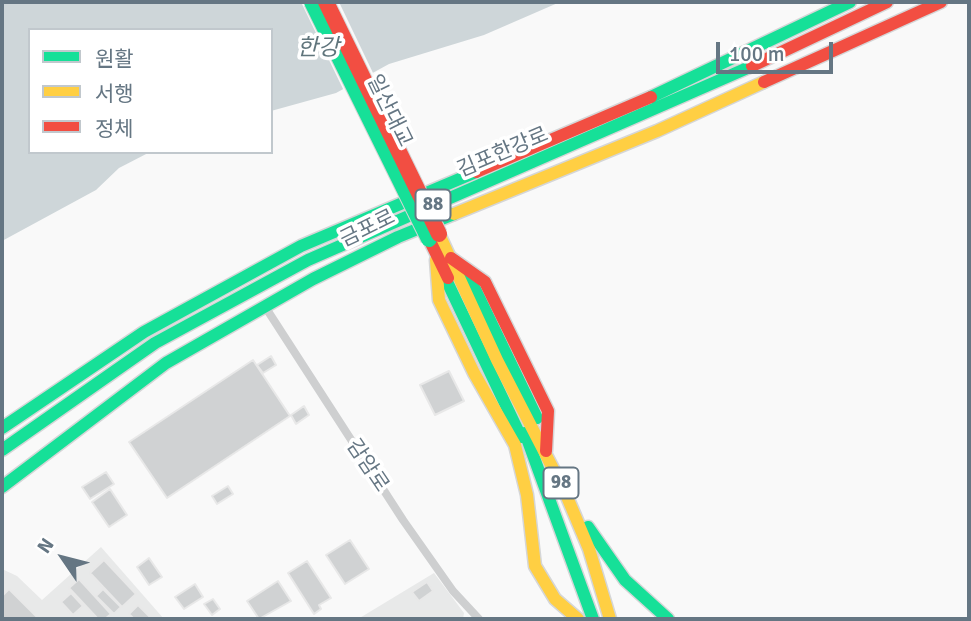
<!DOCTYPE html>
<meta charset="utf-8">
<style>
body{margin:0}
#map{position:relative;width:971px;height:621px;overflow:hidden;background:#f9f9f9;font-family:Signika,"Noto Sans KR",sans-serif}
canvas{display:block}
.frame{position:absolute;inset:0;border:4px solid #657683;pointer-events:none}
.legend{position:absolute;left:28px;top:28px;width:245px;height:126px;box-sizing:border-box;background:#fff;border:2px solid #c1c8cd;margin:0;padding:9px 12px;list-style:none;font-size:21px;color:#657683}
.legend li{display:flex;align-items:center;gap:14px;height:35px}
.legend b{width:35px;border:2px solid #c1c8cd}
.north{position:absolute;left:28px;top:523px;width:70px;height:70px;-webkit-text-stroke:5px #fff;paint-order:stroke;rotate:305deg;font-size:19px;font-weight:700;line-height:28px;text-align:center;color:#657683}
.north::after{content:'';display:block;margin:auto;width:24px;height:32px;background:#657683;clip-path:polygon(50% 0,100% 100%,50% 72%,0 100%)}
.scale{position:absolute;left:716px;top:42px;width:117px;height:32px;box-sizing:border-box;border:4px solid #657683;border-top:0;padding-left:9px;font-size:21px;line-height:24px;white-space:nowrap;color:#657683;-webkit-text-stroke:5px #fff;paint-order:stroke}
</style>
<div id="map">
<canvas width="971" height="621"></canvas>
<div class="frame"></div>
<ul class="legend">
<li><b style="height:9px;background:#16e098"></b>원활</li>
<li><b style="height:9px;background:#ffcf43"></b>서행</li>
<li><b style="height:9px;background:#f24e42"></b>정체</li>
</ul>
<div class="north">N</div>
<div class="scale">100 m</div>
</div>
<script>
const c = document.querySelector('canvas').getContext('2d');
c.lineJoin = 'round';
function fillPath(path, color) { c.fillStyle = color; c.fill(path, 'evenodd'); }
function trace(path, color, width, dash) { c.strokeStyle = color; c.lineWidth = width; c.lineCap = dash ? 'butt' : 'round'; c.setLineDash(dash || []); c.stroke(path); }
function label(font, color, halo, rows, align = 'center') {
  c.font = font + ' Signika,"Noto Sans KR",sans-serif'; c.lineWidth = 7; c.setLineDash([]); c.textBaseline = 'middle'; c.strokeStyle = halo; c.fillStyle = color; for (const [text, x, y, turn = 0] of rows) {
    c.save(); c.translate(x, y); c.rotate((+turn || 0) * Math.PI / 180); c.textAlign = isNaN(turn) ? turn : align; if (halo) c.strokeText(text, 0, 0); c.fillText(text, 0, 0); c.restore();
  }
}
const built = new Path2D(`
 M101 547 164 619H2V569L17 576 42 600Z
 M434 573 464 613 463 619H358Z`);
const water = new Path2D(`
 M2 2H560L484 35 389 64 336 93 271 111V30H30V152H150L119 168 96 190 2 241Z`);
const pier = new Path2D(`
 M301 2H339L374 75 345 93Z`);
const building = new Path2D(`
 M271 356 276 365 263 373 257 365Z
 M253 360 290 416 167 498 129 442Z
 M449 371 464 401 435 415 420 385Z
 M304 406 309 415 296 424 291 415Z
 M106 472 114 484 90 499 82 487Z
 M228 486 233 494 217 504 212 496Z
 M110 489 127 515 109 527 92 502Z
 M350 540 369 569 345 584 326 555Z
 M149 558 162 577 149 585 137 567Z
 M104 560 136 594 122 607 90 573Z
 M307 561 331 598 319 605 321 609 314 614 288 573Z
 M79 579 111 614 105 619H98L69 588Z
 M278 581 291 601 259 619 247 601Z
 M427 582 433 591 419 601 412 592Z
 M195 584 203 597 184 609 175 597Z
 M9 589 39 619H2V596Z
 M103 589 121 607 114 614 96 596Z
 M71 593 83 606 73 615 61 602Z
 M213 599 220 609 212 615 204 604Z
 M138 605 152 619H134L129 614Z`);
const street = new Path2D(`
 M264 305 403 520 453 591 479 619`);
const fast = new Path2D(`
 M651 97 850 2
 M442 271 521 437
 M463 273 475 289 537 418
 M2 428 144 332 301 246 476 172
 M525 433 593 619
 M2 450 155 343 308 260 752 66
 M2 487 166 363 313 279 398 237 454 214
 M588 527 625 580 668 619`);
const slow = new Path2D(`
 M454 214 657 131 764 82
 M439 234 497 360 565 492 589 549 610 619
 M436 260 439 300 474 373 515 445 527 495 535 566 555 599 578 619`);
const jam = new Path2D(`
 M752 66 887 2
 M764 82 941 2
 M476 172 651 97
 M429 239 448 278
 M451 258 485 282 548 411 546 451`);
const fastBridge = new Path2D(`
 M312 2 429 239`);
const jamBridge = new Path2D(`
 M326 2 439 234`);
const shields = [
 [433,205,35],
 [561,483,35]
];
const shieldNames = [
 ["88",433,205],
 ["98",561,483]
];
const streetNames = [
 ["일산대교",389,111,64],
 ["김포한강로",503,153,-23],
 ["금포로",368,229,-26],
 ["감암로",367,466,56]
];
const waterNames = [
 ["한강",318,49]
];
fillPath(built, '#e8e9e9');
fillPath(water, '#ced6d9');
fillPath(pier, '#f9f9f9');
fillPath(building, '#d0d2d3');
trace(building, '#e8e8e8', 2);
trace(fast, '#d5d6d7', 15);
trace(slow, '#d5d6d7', 15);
trace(jam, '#d5d6d7', 15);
trace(street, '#cecfd0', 8);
trace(fast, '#16e098', 12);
trace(slow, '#ffcf43', 12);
trace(jam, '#f24e42', 12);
trace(fastBridge, '#d5d6d6', 18, []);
trace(jamBridge, '#d5d6d6', 18, []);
trace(fastBridge, '#16e098', 16);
trace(jamBridge, '#f24e42', 16);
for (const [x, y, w] of shields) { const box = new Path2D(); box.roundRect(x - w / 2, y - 15.5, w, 31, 5); c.fillStyle = '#fff'; c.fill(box); trace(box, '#657683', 2); }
label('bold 19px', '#657683', null, shieldNames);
label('21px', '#657683', '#fff', streetNames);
label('italic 23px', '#60757c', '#fff', waterNames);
</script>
